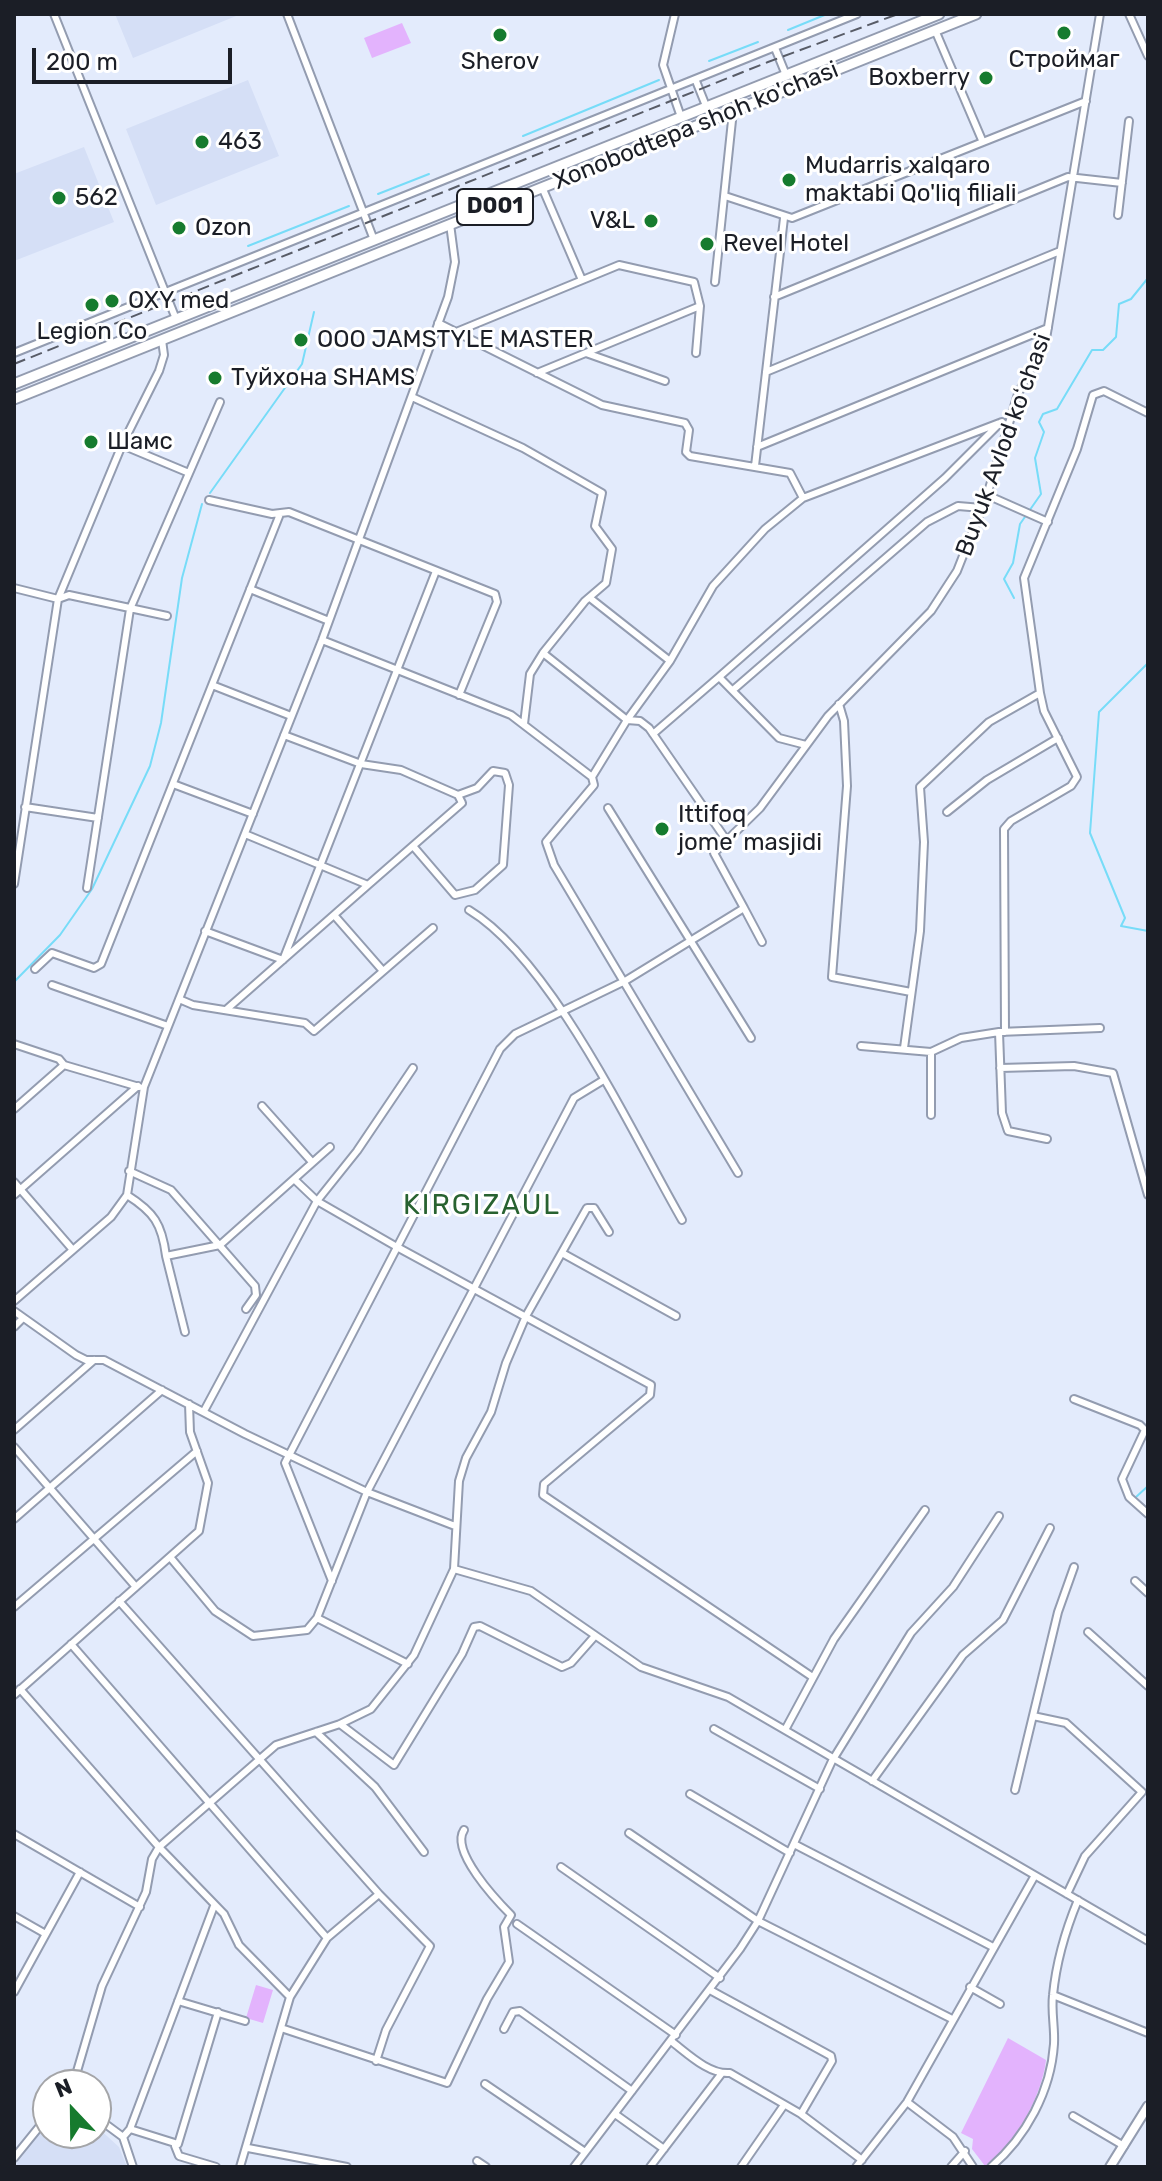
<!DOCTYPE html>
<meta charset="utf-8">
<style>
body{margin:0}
#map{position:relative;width:1162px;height:2181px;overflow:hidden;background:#e3ebfc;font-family:Rubik,sans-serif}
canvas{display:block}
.frame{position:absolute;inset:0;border:16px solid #1b1e26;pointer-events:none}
.north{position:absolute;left:32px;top:2069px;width:80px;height:80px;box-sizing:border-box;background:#fff;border:2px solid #a4a5a8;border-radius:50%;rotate:338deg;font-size:22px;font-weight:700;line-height:32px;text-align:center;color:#1b1e26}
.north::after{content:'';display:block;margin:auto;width:28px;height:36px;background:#167b2e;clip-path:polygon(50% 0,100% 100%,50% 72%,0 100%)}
.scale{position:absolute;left:32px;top:48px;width:200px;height:36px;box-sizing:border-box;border:4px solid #1b1e26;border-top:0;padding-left:10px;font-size:24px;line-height:28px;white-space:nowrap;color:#1b1e26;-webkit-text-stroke:6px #fff;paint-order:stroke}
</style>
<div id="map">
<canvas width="1162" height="2181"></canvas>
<div class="frame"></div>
<div class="north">N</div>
<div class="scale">200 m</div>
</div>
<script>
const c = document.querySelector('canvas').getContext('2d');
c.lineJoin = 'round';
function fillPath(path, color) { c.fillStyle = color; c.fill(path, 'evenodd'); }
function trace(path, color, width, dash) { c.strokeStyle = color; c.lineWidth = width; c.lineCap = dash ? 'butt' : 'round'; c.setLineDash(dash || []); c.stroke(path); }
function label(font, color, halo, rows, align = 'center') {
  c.font = font + ' Rubik,sans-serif'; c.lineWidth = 6; c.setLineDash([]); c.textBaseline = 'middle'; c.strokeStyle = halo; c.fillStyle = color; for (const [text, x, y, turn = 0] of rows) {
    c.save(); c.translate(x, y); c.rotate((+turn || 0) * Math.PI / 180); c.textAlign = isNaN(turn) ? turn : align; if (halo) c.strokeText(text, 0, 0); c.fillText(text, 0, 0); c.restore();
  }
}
const built = new Path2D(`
 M115 14H241L133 58Z
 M248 80 279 156 156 205 126 129Z
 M84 147 114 222 14 261V174Z
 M48 2121V2133H96V2126L119 2147 127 2167H14Z`);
const green = new Path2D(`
 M402 23 411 43 372 58 364 38Z
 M256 1985 273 1990 263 2023 246 2018Z
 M1008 2038 1046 2060C1042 2096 1015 2145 985 2166L972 2149 973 2139 961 2133Z`);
const stream = new Path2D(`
 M788 30 827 14
 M709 61 758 42
 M523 136 659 80
 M378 194 429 174
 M248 246 349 206
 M210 493 302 364 314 312
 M1014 598 1004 579 1013 563 1020 524 1041 494 1035 458 1044 432 1039 422 1043 414 1057 409 1092 350H1103L1116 337 1119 304 1131 299 1148 278
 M1148 663 1099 712 1090 833 1125 918 1121 926 1148 931
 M14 982 60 935 92 889 150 766 161 723 182 578 202 504
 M1136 1497 1148 1486`);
const minor = new Path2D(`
 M54 14 176 319
 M287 14 374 240
 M675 14 663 65 681 117
 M1129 14 1148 56
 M935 30 982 140
 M775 48 786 75
 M696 81 706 106
 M542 187 582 280
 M725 196 792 218 1086 101
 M1118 215 1129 121
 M715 282 733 111
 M774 297 1068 177 1122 183
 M438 323 602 405 685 423 689 430 686 452 690 456 790 473 803 498
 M456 332 619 265 694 282 700 306 696 353
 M14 353 857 14
 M586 353 665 381
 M766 372 1060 251
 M537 373 700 306
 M412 397 523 448 602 493 595 526 612 549 606 583 585 601 543 653 627 720 640 721 649 728 727 841
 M122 445 189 473
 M757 447 1048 328
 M755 466 784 218
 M987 495 1048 522
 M209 500 272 514 289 512 495 594 497 602 459 695
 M14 588 58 599 69 595 167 616
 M250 589 329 621
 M590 598 670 661
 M322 640 511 715 592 777
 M719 677 945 478 1000 423
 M212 685 291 716
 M733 690 927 522 958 506 982 508
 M839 704 844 721 847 786 832 977 911 992
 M524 724 530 674 543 653
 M653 734 719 677 779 738 806 745
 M173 784 253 814
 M25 807 98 818
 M608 808 751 1038
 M947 812 987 780 1058 738
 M245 834 368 885 462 803 458 795 401 770 361 764 284 735
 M413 846 455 895 475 890 503 865 509 785 505 773 493 771 477 788 458 795
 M14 884 58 599 122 445 159 371 164 355 162 340
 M87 888 130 609 220 402
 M744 908 762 942
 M469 910C552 960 632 1133 682 1220
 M334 915 383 971
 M205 931 283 960 436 571
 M35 969 52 953 94 968 101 964 280 514
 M52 985 168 1026
 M179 999 193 1005 305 1023 314 1031 433 928
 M227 1009 368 885
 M1005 1032 1004 829 1011 821 1071 786 1077 777 1044 711 1040 693
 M14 1044 59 1059 64 1065
 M861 1046 931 1052 961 1038 999 1032
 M904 1048 920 931 924 842 920 787 989 722 1040 693 1024 578 1077 449 1093 395 1104 391 1148 413
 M931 1052V1115
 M1000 1068 1074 1066 1113 1073 1148 1195
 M262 1106 312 1162
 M14 1109 64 1065 139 1087
 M1047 1139 1008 1131 1002 1113 999 1032 1100 1028
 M129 1171 171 1190 255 1286 256 1295 246 1309
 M738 1173 554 865 546 842 594 785 592 777 627 720 670 661 713 586 765 529 803 498 1002 422
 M295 1180 317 1201 397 1247 651 1385 650 1395 544 1484 543 1495 811 1676
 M14 1182 73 1250
 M14 1195 138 1086
 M127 1195C154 1212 162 1224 166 1256
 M562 1253 676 1316
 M14 1301 111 1217 127 1195 144 1087 322 640 448 297 455 262 450 224
 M14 1311 76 1355 86 1360H104L245 1434 367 1492 455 1526
 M14 1327 23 1318
 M185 1332 166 1256 220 1245 330 1147
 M1074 1399 1140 1425 1145 1430 1122 1479 1129 1497 1148 1514
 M204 1411 317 1201 357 1151 413 1068
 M14 1430 94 1360
 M14 1447 136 1587
 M14 1519 162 1390
 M170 1557 215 1611 253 1636 307 1630 317 1618 367 1492 574 1098 602 1081
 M454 1569 531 1591 641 1667 728 1697 1148 1941
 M332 1581 285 1463 500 1049 515 1034 625 981 744 908 714 853 760 808 828 716 931 611 957 571 987 495 1018 394 1046 339 1100 14
 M1135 1581 1148 1593
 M119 1601 379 1894
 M14 1607 197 1451
 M317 1618 408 1664
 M1088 1632 1148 1686
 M71 1644 327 1938
 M20 1689 159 1847 224 1914 239 1945 290 1997
 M14 1695 199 1531 208 1483 190 1432 189 1404
 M1033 1716 1066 1723 1142 1792 1085 1856 1067 1894
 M340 1724 394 1765 462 1654 474 1627 480 1626 562 1667 571 1663 594 1637
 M714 1729 820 1789
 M785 1730 834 1639 925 1510
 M316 1732 375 1787 424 1852
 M872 1781 963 1655 1003 1620 1050 1528
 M1015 1790 1058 1612 1074 1567
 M690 1794 790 1853
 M629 1833 758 1921 952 2019
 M14 1834 140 1907
 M794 1844 993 1947
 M561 1867 720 1978
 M14 1916 44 1933
 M517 1924 676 2035
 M970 1987 1000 2004
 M710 1990 831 2056 832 2061 801 2114
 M14 1992 80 1872
 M1053 1995 1148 2033
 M178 2001 245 2021
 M281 2028 447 2083 487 1999 509 1962 504 1927 511 1915C496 1900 450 1851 464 1830
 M504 2029 513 2012 520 2011 632 2091
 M671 2041C687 2053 709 2075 730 2073L801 2114 862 2160
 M485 2084 585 2152
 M73 2085 102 1986 146 1892 152 1859 159 1847 276 1745 340 1724 371 1709 414 1655 454 1569 459 1481 466 1458 491 1412 506 1363 526 1316 587 1208H594L609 1232
 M907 2102 953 2137 973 2167
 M615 2114 664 2149
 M1073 2116 1124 2146
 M96 2117 123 2137 133 2167
 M130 2129 178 2144 218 2012
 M123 2137 130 2129 214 1906
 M175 2146 179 2156 216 2167
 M248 2148 347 2167
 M14 2158 48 2116
 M477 2161 486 2167
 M240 2167 290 1997 327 1938 379 1894 430 1946 386 2030 376 2061
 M574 2167 740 1949 758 1921 832 1761 911 1633 953 1587 999 1516
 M650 2167 722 2073
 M741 2167 784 2105
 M856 2167 907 2102 1034 1877
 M951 2167 965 2151
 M991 2167C1026 2137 1051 2091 1054 2044 1055 2028 1051 2011 1053 1995 1056 1964 1066 1929 1078 1900`);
const major = new Path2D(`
 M1110 2167 1148 2106`);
const highway = new Path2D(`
 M14 384 939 14
 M14 399 976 14`);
const rail = new Path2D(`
 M14 364 768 62 898 14`);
const markers = [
 [1064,33,8,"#167b2e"],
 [500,35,8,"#167b2e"],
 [986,78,8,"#167b2e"],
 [202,142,8,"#167b2e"],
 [789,180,8,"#167b2e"],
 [59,198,8,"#167b2e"],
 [651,221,8,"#167b2e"],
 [179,228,8,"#167b2e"],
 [707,244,8,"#167b2e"],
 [112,301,8,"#167b2e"],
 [92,305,8,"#167b2e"],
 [301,340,8,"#167b2e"],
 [215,378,8,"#167b2e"],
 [91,442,8,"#167b2e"],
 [662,829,8,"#167b2e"]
];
const shields = [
 [495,207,76]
];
const shieldNames = [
 ["D001",495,207]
];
const poiNames = [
 ["Строймаг",1064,60,"center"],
 ["Sherov",500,62,"center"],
 ["Boxberry",970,78,"right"],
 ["463",218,142],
 ["Mudarris xalqaro",805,166],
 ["maktabi Qo'liq filiali",805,194],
 ["562",75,198],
 ["V&L",635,221,"right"],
 ["Ozon",195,228],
 ["Revel Hotel",723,244],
 ["OXY med",128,301],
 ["Legion Co",92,332,"center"],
 ["OOO JAMSTYLE MASTER",317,340],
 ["Туйхона SHAMS",231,378],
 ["Шамс",107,442],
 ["Ittifoq",678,815],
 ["jome’ masjidi",678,843]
];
const streetNames = [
 ["Xonobodtepa shoh ko'chasi",696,126,-22],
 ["Buyuk Avlod koʻchasi",1004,445,-70]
];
const quarterNames = [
 ["KIRGIZAUL",482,1206]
];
fillPath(built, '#d5dff6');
fillPath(green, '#e3b3fd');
trace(stream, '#77dcf8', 2);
trace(minor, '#939cb0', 10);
trace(major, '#939cb0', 12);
trace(highway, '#939cb0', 13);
trace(minor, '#fff', 6);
trace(major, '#fff', 8);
trace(highway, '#fff', 9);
trace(rail, '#585c67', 2, [12, 6]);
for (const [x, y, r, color] of markers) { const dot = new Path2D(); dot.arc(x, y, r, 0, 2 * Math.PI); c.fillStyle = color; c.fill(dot); trace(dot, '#fff', 3); }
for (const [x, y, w] of shields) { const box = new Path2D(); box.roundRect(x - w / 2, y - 18, w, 36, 6); c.fillStyle = '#fff'; c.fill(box); trace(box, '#1b1e26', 2); }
label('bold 22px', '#1b1e26', null, shieldNames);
label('24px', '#1b1e26', '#fff', poiNames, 'left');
label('24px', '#1b1e26', '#fff', streetNames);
c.letterSpacing = '2px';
label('28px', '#286230', '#fff', quarterNames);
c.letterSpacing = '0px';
</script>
